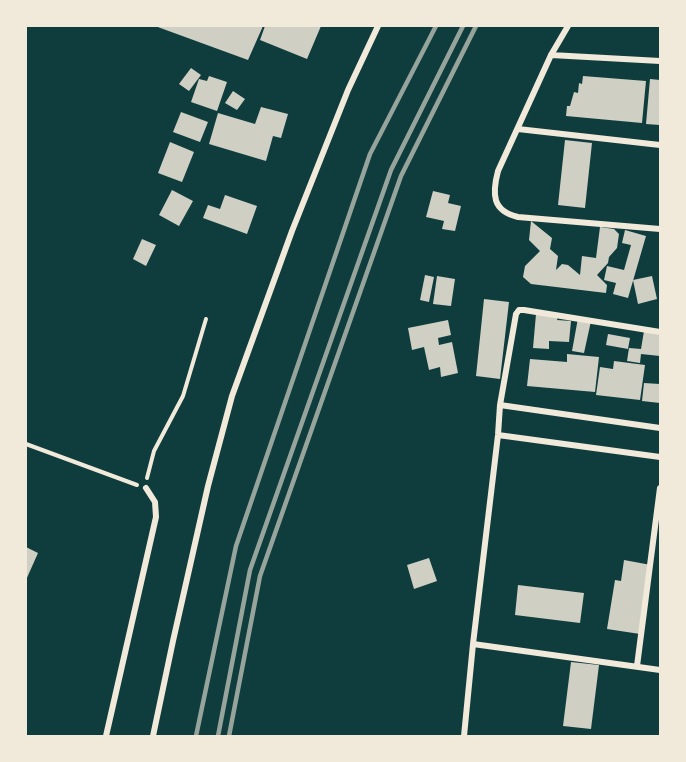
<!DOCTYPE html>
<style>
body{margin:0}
#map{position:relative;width:686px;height:762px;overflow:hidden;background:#0f3d3e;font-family:Signika,sans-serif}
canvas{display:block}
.frame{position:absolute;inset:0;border:27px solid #f1e9da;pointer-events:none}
</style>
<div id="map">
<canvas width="686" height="762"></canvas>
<div class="frame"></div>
</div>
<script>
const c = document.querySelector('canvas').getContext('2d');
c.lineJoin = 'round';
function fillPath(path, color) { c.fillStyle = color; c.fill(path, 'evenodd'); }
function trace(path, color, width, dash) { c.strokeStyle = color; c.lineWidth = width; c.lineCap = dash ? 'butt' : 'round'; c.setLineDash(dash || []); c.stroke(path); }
const building = new Path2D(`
 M155 26H263L248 60Z
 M265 26H321L307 59 260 40Z
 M191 68 201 75 189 91 179 84Z
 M209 76 227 82 217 111 191 102 199 79 207 81Z
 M583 76 646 81 642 123 566 116 567 106H570L574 92 578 93 579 83 582 84Z
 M650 79 660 80V125L646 124Z
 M233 91 245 99 237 110 225 103Z
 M261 107 288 114 281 138 273 136 266 161 209 144 218 113 255 124Z
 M181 112 208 122 200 142 173 132Z
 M565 140 592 143 585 208 558 205Z
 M170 142 194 152 182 182 158 173Z
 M172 190 193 201 179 226 159 215Z
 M433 191 450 195 448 203 461 206 455 231 442 229 444 221 426 217Z
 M225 195 257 206 247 234 203 218 208 205 220 209Z
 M531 221 552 238 550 249 558 256 556 270 562 264 568 265 580 275 582 256 596 258 600 227 614 229 619 234 617 248 609 257 608 263 597 275 607 285 606 293 531 284 523 277 525 266 540 251 529 240Z
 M625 230 646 236 628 298 613 294 616 283 604 280 607 266 624 270 631 245 622 243Z
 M142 239 156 245 146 266 133 259Z
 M425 275 434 277 429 302 420 300Z
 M437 276 455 279 451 306 433 304Z
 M652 276 657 299 638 304 633 280Z
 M484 299 509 302 500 379 476 376Z
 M536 314 558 316 557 320 571 321 569 342 549 341V349L533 348Z
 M578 318 591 321 584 353 572 351Z
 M448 320 451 335 438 338 439 345 452 342 458 373 441 377 440 367 429 370 424 347 412 350 408 328Z
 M644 331 660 333V356L641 354 640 363 627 361 629 348 641 349Z
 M608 334 630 338 628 349 606 345Z
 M567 354 599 357 595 392 527 386 530 359 567 362Z
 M614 361 645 365 640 400 596 395 600 367 613 369Z
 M644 383 660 384V403L642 401Z
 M26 547 38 553 26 580Z
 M429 558 437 581 414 589 407 565Z
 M624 560 651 565 640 634 607 629 615 580 621 581Z
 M518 585 584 593 580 623 515 615Z
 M571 662 599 665 591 729 563 726Z`);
const path = new Path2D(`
 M26 444 137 485
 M147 478 154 451 183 396 206 319`);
const minor = new Path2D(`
 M568 26 551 55 498 171C492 194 492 211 518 217L660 229
 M551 55 660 61
 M518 129 660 145
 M500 405 660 428
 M498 435 660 457
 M473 644 660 670
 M637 666 660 488
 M106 736 156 517 155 502 146 488
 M153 736 173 641 208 486 232 396 292 231 348 90 378 26
 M464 736 473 644 498 435 500 405 516 314 519 310H524L660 332`);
const rail = new Path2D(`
 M196 736 236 546 370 154 436 26
 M218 736 250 570 391 170 463 26
 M229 736 260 576 401 176 476 26`);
fillPath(building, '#cfcfc3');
trace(path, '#f1e9da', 4);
trace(minor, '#f1e9da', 6);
trace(rail, '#97a49c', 4.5);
</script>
